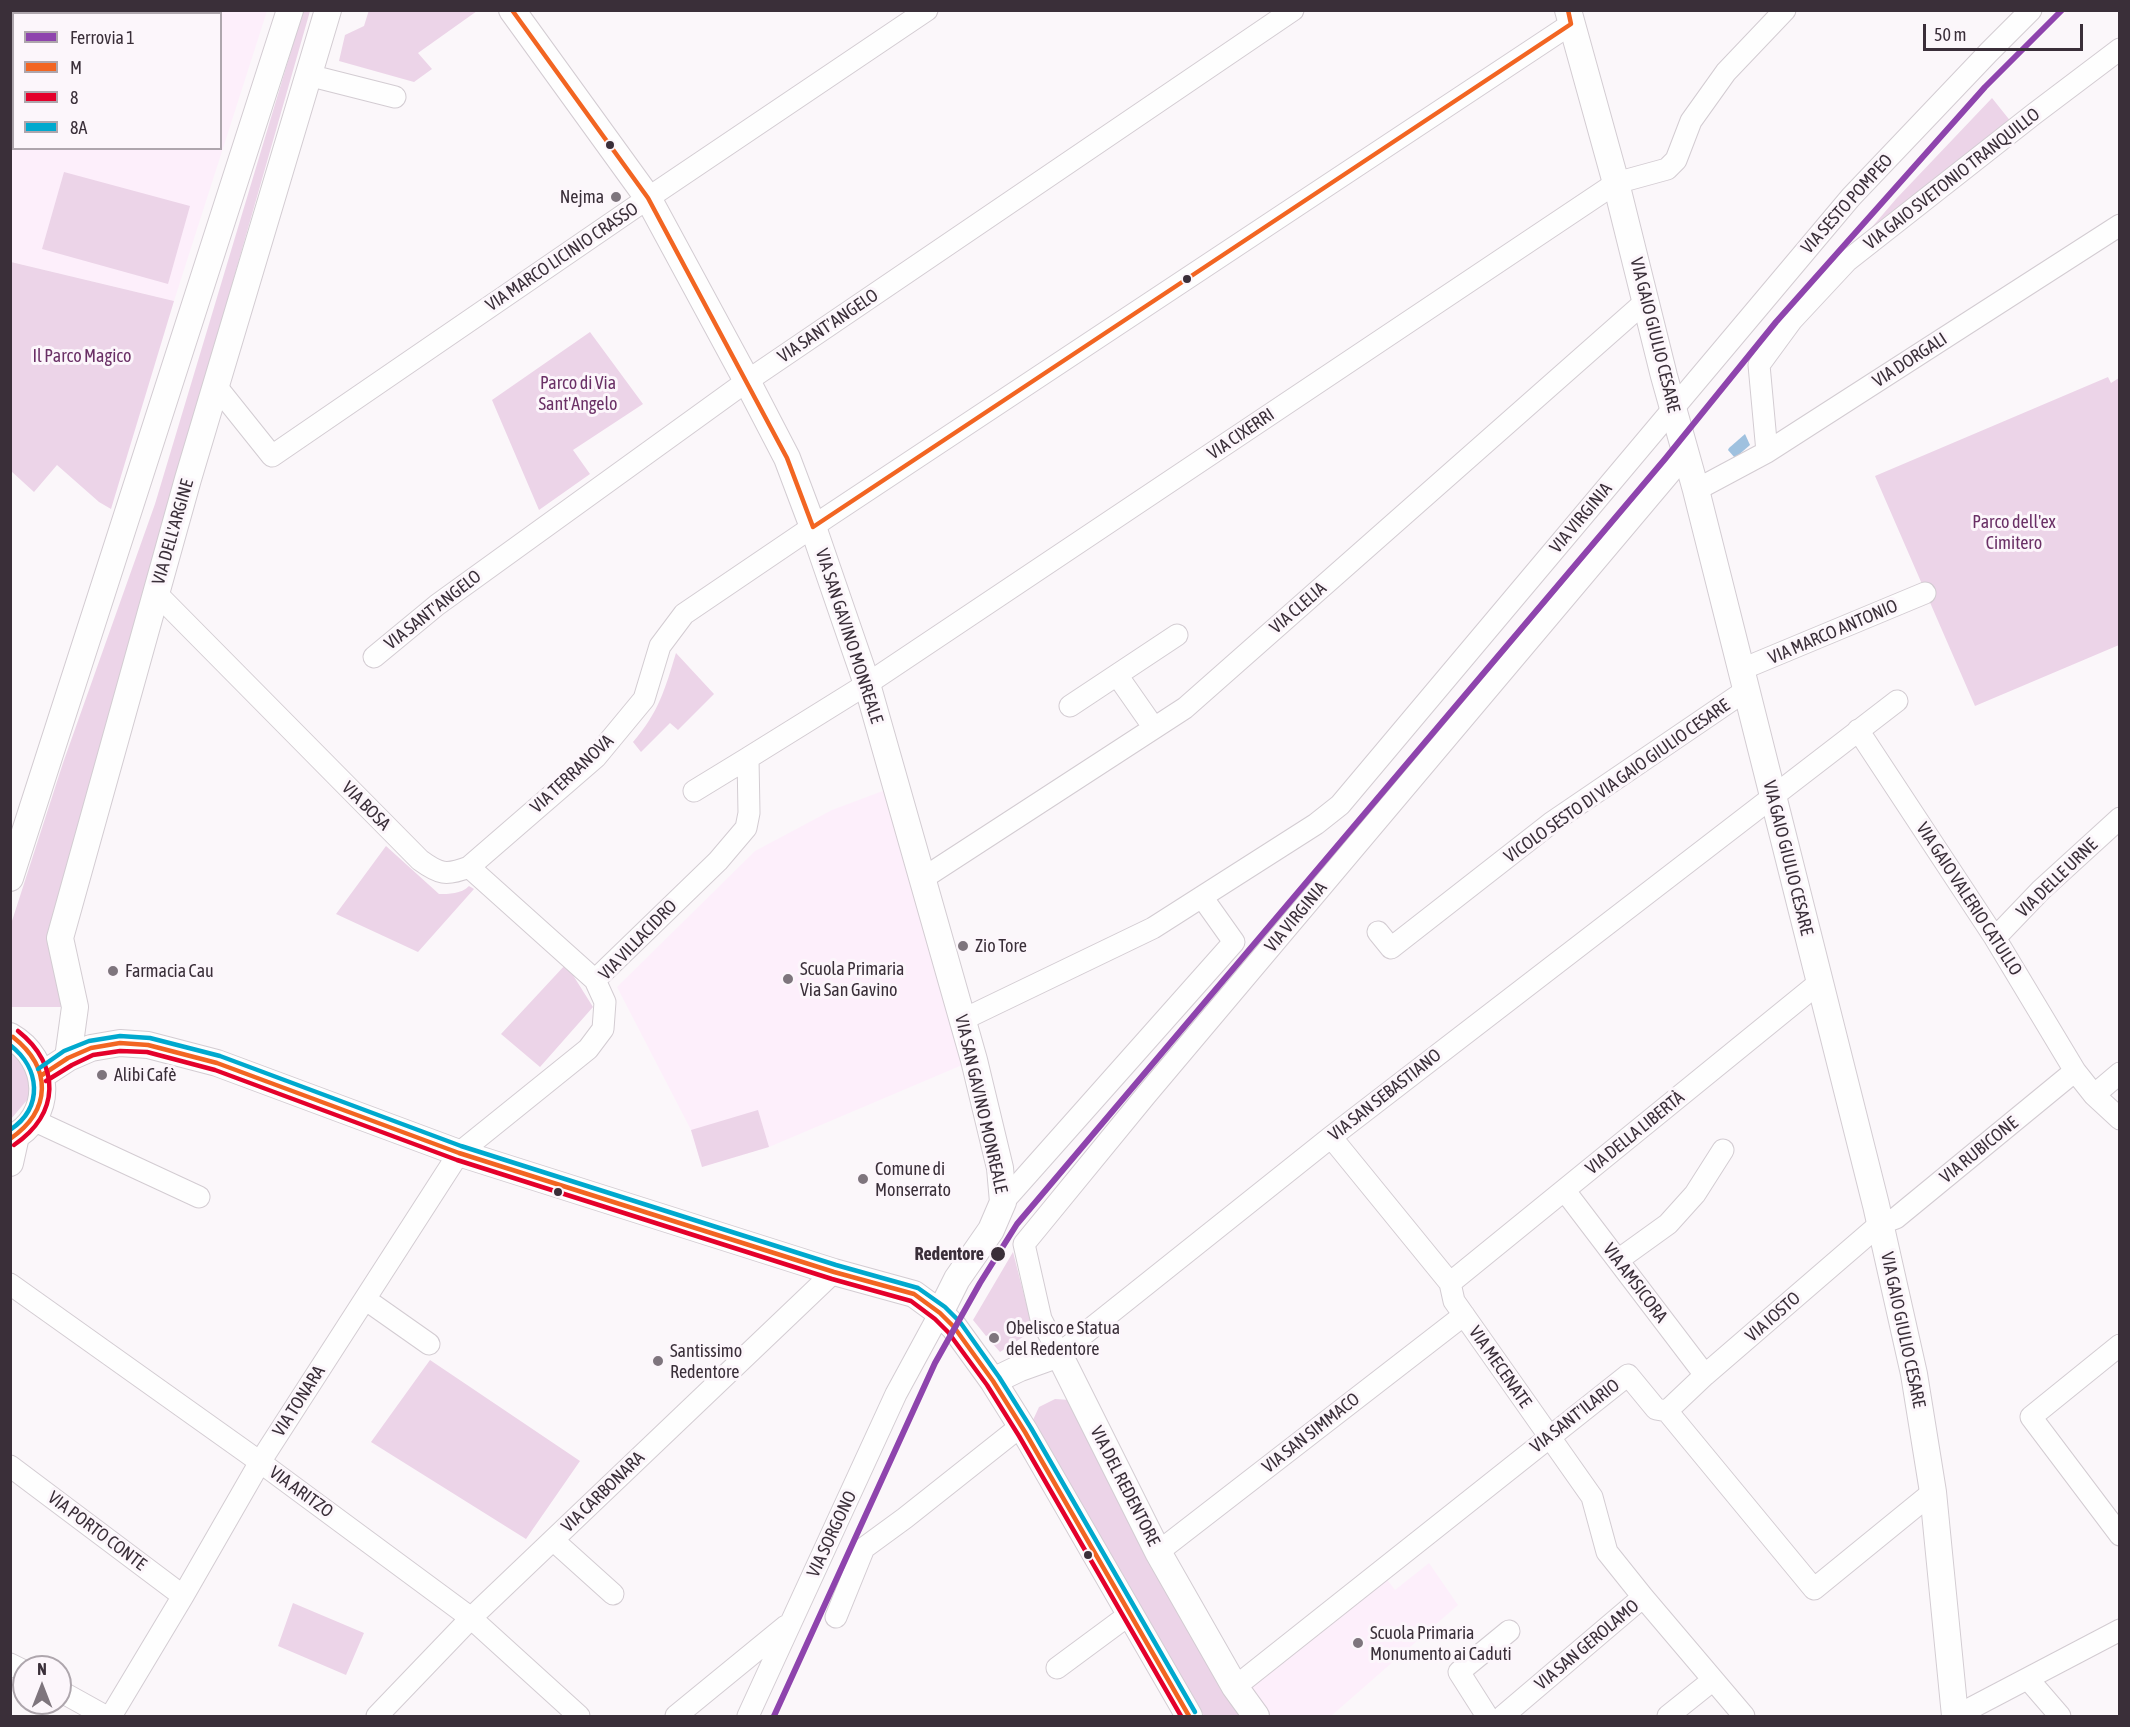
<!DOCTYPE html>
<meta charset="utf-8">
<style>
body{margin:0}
#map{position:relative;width:2130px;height:1727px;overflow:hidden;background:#fbf7fa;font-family:"Asap Condensed",sans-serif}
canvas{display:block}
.frame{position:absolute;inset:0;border:12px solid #3a2f39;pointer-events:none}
.legend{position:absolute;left:12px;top:12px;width:210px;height:138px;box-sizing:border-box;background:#fcf6fb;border:2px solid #aea6ad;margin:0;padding:8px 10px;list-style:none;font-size:18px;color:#3a2f39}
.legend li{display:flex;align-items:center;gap:12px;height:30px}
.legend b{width:30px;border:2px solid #aea6ad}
.north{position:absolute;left:12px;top:1655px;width:60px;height:60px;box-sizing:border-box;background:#fcf6fb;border:2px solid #aea6ad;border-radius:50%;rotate:0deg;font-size:16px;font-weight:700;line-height:24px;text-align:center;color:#3a2f39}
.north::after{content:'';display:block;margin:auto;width:21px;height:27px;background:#7e757d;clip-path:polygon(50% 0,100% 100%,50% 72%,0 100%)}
.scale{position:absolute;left:1923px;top:24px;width:160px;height:27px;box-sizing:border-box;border:3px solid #3a2f39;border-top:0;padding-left:8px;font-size:18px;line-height:21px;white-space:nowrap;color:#3a2f39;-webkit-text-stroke:4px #fcf6fb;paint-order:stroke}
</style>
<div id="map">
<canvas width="2130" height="1727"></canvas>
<div class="frame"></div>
<ul class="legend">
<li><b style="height:8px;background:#8e44ad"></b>Ferrovia 1</li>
<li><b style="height:8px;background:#f26522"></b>M</li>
<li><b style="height:8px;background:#e4002b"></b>8</li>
<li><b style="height:8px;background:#00a9ce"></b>8A</li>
</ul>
<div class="north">N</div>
<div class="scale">50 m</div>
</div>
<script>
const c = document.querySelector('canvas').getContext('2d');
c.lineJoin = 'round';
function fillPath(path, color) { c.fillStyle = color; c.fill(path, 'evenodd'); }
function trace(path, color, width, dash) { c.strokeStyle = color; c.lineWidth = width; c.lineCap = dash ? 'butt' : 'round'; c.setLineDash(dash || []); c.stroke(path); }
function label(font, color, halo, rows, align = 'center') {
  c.font = font + ' "Asap Condensed",sans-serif'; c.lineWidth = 6; c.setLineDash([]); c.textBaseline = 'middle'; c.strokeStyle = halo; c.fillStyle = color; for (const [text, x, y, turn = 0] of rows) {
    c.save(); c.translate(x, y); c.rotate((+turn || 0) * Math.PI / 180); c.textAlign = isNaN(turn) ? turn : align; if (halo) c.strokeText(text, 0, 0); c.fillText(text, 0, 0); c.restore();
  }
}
const built = new Path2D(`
 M57 11H267L174 301 11 262 10 145 13 136 14 148H220V14L56 13Z
 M896 786 974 1060 769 1147 702 1167 691 1130 617 987 755 851 832 810Z
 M1429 1563 1458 1605 1331 1716H1265L1246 1690 1385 1577 1395 1590Z`);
const green = new Path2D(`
 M369 10H477V11L418 53 432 69 414 82 339 61 345 35 364 26Z
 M303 11H310L92 775 51 940 61 1007H11V924L63 763 155 504Z
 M1992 98 2012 123 1854 248 1896 199Z
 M64 172 190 206 168 284 42 249Z
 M11 262 174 301 111 509 99 502 57 465 34 492 11 471Z
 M590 332 643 404 573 450 590 474 539 510 492 400Z
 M2108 377 2111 383 2119 378V645L1975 706 1875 476Z
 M676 653 714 694 678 730 670 723 641 752 633 742C659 712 665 689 676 653Z
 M386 846 439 894C449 894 461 894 469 886L474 889 418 952 336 914Z
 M566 964 593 1007 540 1067 501 1034Z
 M11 1047 21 1054 32 1088 28 1099 11 1119Z
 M758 1110 769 1147 702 1167 691 1130Z
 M1013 1252 1032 1326 1029 1333 1000 1352 993 1344 1001 1340 996 1331 986 1336 973 1320Z
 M430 1360 580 1461 526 1539 371 1442Z
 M1055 1399 1071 1400 1246 1716H1204L1033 1420 1039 1407Z
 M293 1603 364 1633 346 1675 278 1646Z`);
const water = new Path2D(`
 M1745 434 1750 445 1735 458 1728 450 1729 448Z`);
const minor = new Path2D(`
 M308 75 395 97
 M216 386 272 456 657 192 927 10
 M1767 452 1759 365 1792 320 1847 261 2034 114 2120 49
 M1686 454 1146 1095 1024 1244 1041 1319 1059 1354 1331 1137 1897 701
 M1696 490 1767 452 2120 225
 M156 593 420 860C439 874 446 876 469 867L596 757 644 699 660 646 684 614 827 517 1571 24
 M374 657 437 605 747 381 1293 10
 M1740 670 1925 593
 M1117 675 1154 728
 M1070 706 1177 635
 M1858 730 1995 938 2075 1071 2094 1095 2120 1119
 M694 791 748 758
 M922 879 1185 708 1646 301
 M1378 932 1391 948 1551 823 1745 691
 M1995 938 2041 890 2120 818
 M595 980 718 861 746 828 749 813 748 758 867 684 1616 183 1667 169 1676 160 1691 121 1726 72 1785 10
 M962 1020 1153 928 1316 824 1340 805 1851 197 1989 52 2031 10
 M2094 1095 2120 1073
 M33 1120 199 1197
 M1331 1137 1450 1283 1454 1301 1592 1497 1607 1552 1643 1597 1744 1716
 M1565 1191 1705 1375
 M1003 1202 1234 942 1202 897
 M1618 1260 1668 1224 1695 1194 1723 1150
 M1450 1283 1820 982
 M10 1284 260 1462 471 1618 579 1716
 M365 1299 429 1344
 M2120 1345 2031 1417 2120 1535
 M1667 1411 1705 1375 1880 1224 1896 1218 2075 1071
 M10 1466 183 1596
 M553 1540 613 1594
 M1158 1552 1464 1315
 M836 1617 864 1548 905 1518 1021 1426
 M10 1664 24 1671
 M1057 1668 1130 1614
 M2028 1679 2060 1716
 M1235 1687 1628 1375 1656 1409 1667 1411 1814 1589 1933 1492
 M60 1691 105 1716
 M111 1716 183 1596 260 1462 459 1153 588 1049 603 1029 605 1002 595 980 469 867
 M377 1716 471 1618 834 1272
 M676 1716 786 1626
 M748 1716 896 1394 940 1313
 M1487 1716 1459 1672 1509 1631
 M1503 1716 1643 1597
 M1668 1716 1713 1680
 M1956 1716 2120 1630`);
const tertiary = new Path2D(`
 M512 10 648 198 747 381 787 458 813 527 867 684 974 1060 1000 1168 1003 1202 991 1230 957 1279 940 1313
 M1568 10 1616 183 1664 376 1696 490 1876 1205 1914 1374 1933 1492 1955 1716
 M10 878 290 10
 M10 1036C51 1059 55 1117 10 1139
 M68 1058 75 1007 60 938 188 479 328 10
 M42 1075 68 1058 91 1048 120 1043 148 1045 217 1063 459 1153 834 1272 914 1294 940 1313 954 1327 993 1381 1025 1432 1189 1716
 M10 1163 16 1136
 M993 1381 1020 1368 1059 1354 1158 1552 1235 1687 1256 1716`);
const bus1 = new Path2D(`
 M512 10 648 198 787 458 813 527 1571 24 1568 10
 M42 1075 68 1058 91 1048 120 1043 148 1045 217 1063 459 1153 834 1272 914 1294 940 1313 954 1327 993 1381 1025 1432 1189 1716
 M10 1139C52 1110 52 1068 13 1037`);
const bus2 = new Path2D(`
 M46 1081 72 1065 93 1055 120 1051 147 1052 215 1070 457 1160 832 1279 911 1301 935 1319 948 1332 987 1385 1019 1436 1181 1716
 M14 1145C60 1114 61 1065 18 1031`);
const bus3 = new Path2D(`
 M10 1045C40 1068 44 1107 10 1130
 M38 1069 64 1051 89 1041 120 1036 150 1038 220 1056 461 1146 836 1265 918 1288 945 1307 960 1322 999 1377 1031 1428 1195 1712`);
const rail1 = new Path2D(`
 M774 1716 935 1363 980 1283 1017 1224 1665 459 1776 322 1985 87 2062 10`);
const markers = [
 [610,145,5,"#3a2f39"],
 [616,197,6,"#7e757d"],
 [1187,279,5,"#3a2f39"],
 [963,946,6,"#7e757d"],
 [113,971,6,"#7e757d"],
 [788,979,6,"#7e757d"],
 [102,1075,6,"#7e757d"],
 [863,1179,6,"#7e757d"],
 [558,1192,5,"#3a2f39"],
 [998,1254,8,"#3a2f39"],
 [994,1338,6,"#7e757d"],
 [658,1361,6,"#7e757d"],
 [1088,1555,5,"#3a2f39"],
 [1358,1643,6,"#7e757d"]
];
const streetNames = [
 ["VIA GAIO SVETONIO TRANQUILLO",1952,179,-38],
 ["VIA SESTO POMPEO",1847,204,-48],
 ["VIA MARCO LICINIO CRASSO",562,257,-34],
 ["VIA SANT'ANGELO",828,326,-34],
 ["VIA GAIO GIULIO CESARE",1655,335,76],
 ["VIA DORGALI",1910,360,-33],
 ["VIA CIXERRI",1241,434,-34],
 ["VIA VIRGINIA",1581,518,-50],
 ["VIA DELL'ARGINE",173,532,-74],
 ["VIA CLELIA",1298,608,-41],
 ["VIA SANT'ANGELO",433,610,-38],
 ["VIA MARCO ANTONIO",1833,632,-23],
 ["VIA SAN GAVINO MONREALE",849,636,72],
 ["VIA TERRANOVA",572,774,-43],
 ["VICOLO SESTO DI VIA GAIO GIULIO CESARE",1617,781,-35],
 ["VIA BOSA",366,806,45],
 ["VIA GAIO GIULIO CESARE",1788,858,76],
 ["VIA DELLE URNE",2057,878,-44],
 ["VIA GAIO VALERIO CATULLO",1969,899,57],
 ["VIA VIRGINIA",1296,917,-50],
 ["VIA VILLACIDRO",638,940,-46],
 ["VIA SAN SEBASTIANO",1385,1095,-38],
 ["VIA SAN GAVINO MONREALE",981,1104,77],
 ["VIA DELLA LIBERTÀ",1635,1133,-39],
 ["VIA RUBICONE",1979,1150,-39],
 ["VIA AMSICORA",1635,1283,53],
 ["VIA IOSTO",1773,1317,-41],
 ["VIA GAIO GIULIO CESARE",1903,1330,78],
 ["VIA MECENATE",1500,1367,55],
 ["VIA TONARA",299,1401,-57],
 ["VIA SANT'ILARIO",1575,1416,-38],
 ["VIA SAN SIMMACO",1311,1433,-38],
 ["VIA DEL REDENTORE",1125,1486,63],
 ["VIA ARITZO",301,1492,36],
 ["VIA CARBONARA",603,1492,-44],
 ["VIA PORTO CONTE",97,1531,37],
 ["VIA SORGONO",832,1534,-65],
 ["VIA SAN GEROLAMO",1587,1645,-40]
];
const poiNames = [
 ["Nejma",604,197,"right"],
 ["Zio Tore",975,946],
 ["Scuola Primaria",800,969],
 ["Via San Gavino",800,990],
 ["Farmacia Cau",125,971],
 ["Alibi Cafè",114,1075],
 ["Comune di",875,1169],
 ["Monserrato",875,1190],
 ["Obelisco e Statua",1006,1328],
 ["del Redentore",1006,1349],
 ["Santissimo",670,1351],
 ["Redentore",670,1372],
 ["Scuola Primaria",1370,1633],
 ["Monumento ai Caduti",1370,1654]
];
const parkNames = [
 ["Il Parco Magico",82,356],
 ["Parco di Via",578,383],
 ["Sant'Angelo",578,404],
 ["Parco dell'ex",2014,522],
 ["Cimitero",2014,543]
];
const stopNames = [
 ["Redentore",984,1254]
];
fillPath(built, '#fdeffb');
fillPath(green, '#ecd4e8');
fillPath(water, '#9fc1df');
trace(minor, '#d3ccd2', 23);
trace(tertiary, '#d3ccd2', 28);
trace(minor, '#fefefe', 21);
trace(tertiary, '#fefefe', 26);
trace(bus1, '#f26522', 4.5);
trace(bus2, '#e4002b', 4.5);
trace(bus3, '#00a9ce', 4.5);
trace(rail1, '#8e44ad', 6);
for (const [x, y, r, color] of markers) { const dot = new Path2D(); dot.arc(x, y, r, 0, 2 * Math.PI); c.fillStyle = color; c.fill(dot); trace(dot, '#fcf6fb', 2); }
label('18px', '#3a2f39', '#fcf6fb', streetNames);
label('18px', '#3a2f39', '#fcf6fb', poiNames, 'left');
label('18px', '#6a3066', '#fcf6fb', parkNames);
label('bold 18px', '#3a2f39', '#fcf6fb', stopNames, 'right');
</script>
